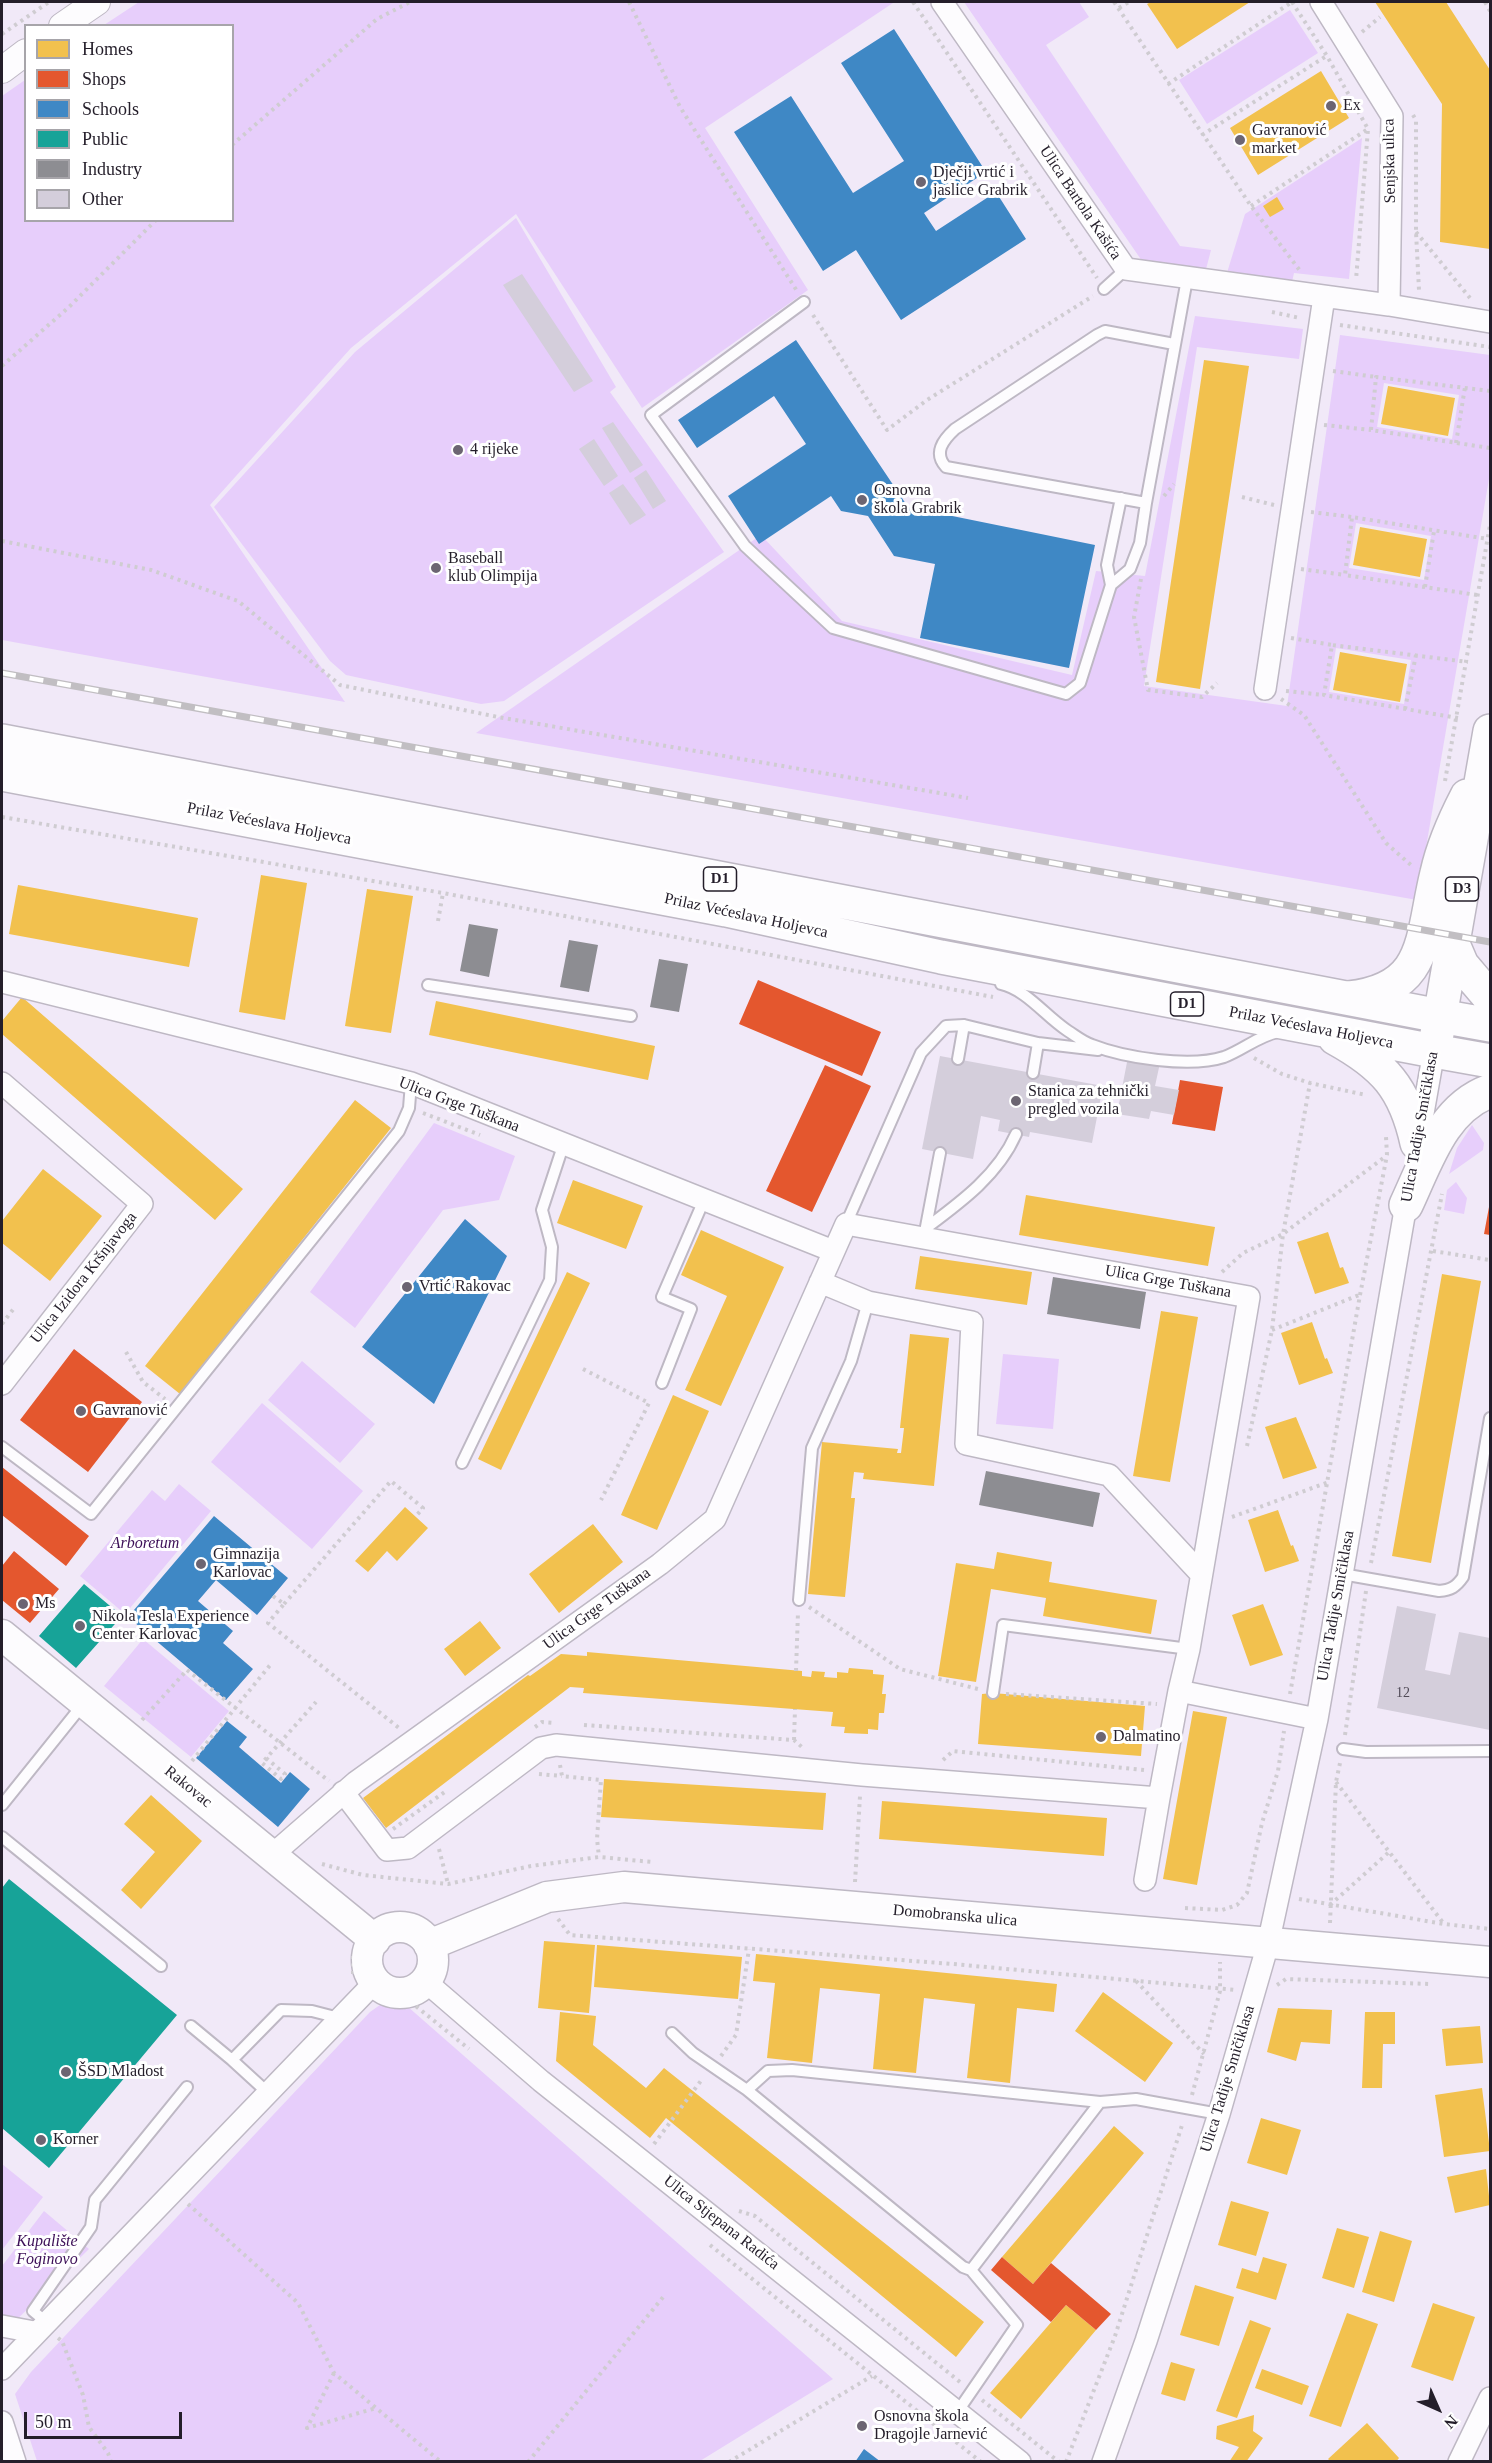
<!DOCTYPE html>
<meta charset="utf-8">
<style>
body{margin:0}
#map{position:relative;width:1492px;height:2463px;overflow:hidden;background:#f1e9f8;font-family:Georgia,serif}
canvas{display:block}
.frame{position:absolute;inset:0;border:3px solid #241e2a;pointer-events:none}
.legend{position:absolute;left:24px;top:24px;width:210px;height:198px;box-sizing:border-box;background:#fff;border:2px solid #a7a5aa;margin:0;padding:8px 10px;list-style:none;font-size:18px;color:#241e2a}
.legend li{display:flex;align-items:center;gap:12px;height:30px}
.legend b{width:30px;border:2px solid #a7a5aa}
.north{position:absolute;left:1408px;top:2379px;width:60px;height:60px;-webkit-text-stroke:4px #fff;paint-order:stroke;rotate:135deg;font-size:16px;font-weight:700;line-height:24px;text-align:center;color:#241e2a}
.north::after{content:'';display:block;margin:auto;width:21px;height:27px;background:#241e2a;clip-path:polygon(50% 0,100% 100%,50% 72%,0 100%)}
.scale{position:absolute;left:24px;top:2412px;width:158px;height:27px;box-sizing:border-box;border:3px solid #241e2a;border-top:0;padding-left:8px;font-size:18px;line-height:21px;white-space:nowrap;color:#241e2a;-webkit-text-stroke:4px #fff;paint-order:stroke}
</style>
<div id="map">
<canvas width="1492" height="2463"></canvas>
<div class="frame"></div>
<ul class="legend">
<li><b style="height:16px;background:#f2c14e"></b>Homes</li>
<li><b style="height:16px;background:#e4572e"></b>Shops</li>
<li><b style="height:16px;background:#3f88c5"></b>Schools</li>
<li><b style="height:16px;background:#17a398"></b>Public</li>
<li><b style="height:16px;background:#8d8d92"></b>Industry</li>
<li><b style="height:16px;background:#d4cedb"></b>Other</li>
</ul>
<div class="north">N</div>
<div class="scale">50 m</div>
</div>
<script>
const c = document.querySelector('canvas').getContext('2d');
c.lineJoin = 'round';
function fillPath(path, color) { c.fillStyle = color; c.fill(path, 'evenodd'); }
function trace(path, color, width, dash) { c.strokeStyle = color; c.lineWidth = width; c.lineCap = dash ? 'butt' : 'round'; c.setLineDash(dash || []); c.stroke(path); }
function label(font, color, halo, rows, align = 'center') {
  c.font = font + ' Georgia,serif'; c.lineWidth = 6; c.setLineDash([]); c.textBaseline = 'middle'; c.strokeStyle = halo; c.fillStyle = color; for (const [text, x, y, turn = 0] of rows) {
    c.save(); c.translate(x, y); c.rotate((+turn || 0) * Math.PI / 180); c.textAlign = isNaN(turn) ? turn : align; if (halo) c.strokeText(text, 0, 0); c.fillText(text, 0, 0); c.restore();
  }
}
const green = new Path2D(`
 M139 2H892L893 3 705 128 808 290 642 408 516 214 351 348 210 505 345 702 2 640V96L25 80 26 220H232V26L104 25Z
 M964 2H1079L1089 17 1046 45 1180 246 1211 250 1205 273 1142 261Z
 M1290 10 1318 53 1207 124 1179 80Z
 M1362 138 1349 279 1294 273 1292 282 1226 276 1245 214Z
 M516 218 616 387 610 392 724 552 504 701 481 704 346 675 330 661 214 507 355 352Z
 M1195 316 1303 329 1299 359 1197 347 1144 686 1287 706 1340 335 1490 355V473L1417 900 476 733 761 535 842 621 1072 675 1096 571 1145 576ZM1384 383 1459 395 1452 439 1377 427ZM1356 523 1431 536 1424 580 1349 568ZM1336 648 1411 660 1404 704 1329 692Z
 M434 1123 515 1156 499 1200 443 1210 355 1328 310 1292Z
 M1472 1125 1484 1143 1483 1150 1449 1174 1457 1148Z
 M1456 1182 1467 1198 1464 1214 1444 1210 1447 1190Z
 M1003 1354 1059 1359 1053 1429 996 1424Z
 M302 1361 375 1424 340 1463 268 1400Z
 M262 1403 363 1491 312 1549 211 1462Z
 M179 1484 211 1511 125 1614 80 1576 152 1490 165 1501Z
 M143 1639 229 1711 191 1757 104 1686Z
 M387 2000 397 2001 407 2006 833 2379 700 2461H37L15 2394 31 2372 370 2012Z
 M2 2164 43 2197 2 2250Z
 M44 2211 89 2249 2 2334V2266Z`);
const homes = new Path2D(`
 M1151 2H1250L1177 49 1147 4Z
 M1375 2H1446L1490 70V249L1440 242 1442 104Z
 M1321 71 1349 118 1258 175 1230 128Z
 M1277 197 1284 209 1270 217 1263 206Z
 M1204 360 1249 366 1200 689 1156 682Z
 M1388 386 1455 398 1448 436 1381 424Z
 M1360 527 1427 539 1420 577 1353 565Z
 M1340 652 1407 664 1400 702 1333 690Z
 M261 875 307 883 285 1020 239 1012Z
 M18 885 198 918 189 967 9 934Z
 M367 889 413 896 391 1033 345 1026Z
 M22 997 243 1189 215 1220 2 1034V1021Z
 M436 1001 655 1046 648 1080 429 1035Z
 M355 1100 391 1128 180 1394 145 1366Z
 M43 1169 102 1216 50 1281 2 1243V1221Z
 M573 1180 643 1206 626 1249 557 1223Z
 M1026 1195 1215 1227 1208 1266 1019 1235Z
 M701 1230 784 1267 721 1406 685 1390 727 1296 681 1275Z
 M1328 1232 1340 1268 1343 1267 1349 1283 1315 1294 1297 1242Z
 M920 1256 1032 1272 1027 1305 915 1289Z
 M567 1272 590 1283 501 1470 478 1459Z
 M1442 1274 1481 1281 1431 1563 1392 1556Z
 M1161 1311 1198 1317 1170 1482 1133 1476Z
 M1312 1322 1325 1359 1327 1358 1333 1373 1299 1385 1281 1333Z
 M910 1334 949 1338 934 1486 863 1479 864 1473 854 1472 851 1498H855L845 1597 808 1594 822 1442 898 1449 897 1453H901L904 1428H900Z
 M673 1395 709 1411 657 1530 621 1515Z
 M1296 1417 1317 1468 1283 1479 1265 1427Z
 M405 1507 428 1528 397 1561 387 1551 368 1572 355 1561Z
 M1278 1510 1291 1546 1293 1545 1299 1561 1265 1572 1248 1520Z
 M593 1524 623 1562 559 1613 529 1574Z
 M997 1552 1052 1562 1049 1582 1157 1600 1151 1634 1043 1616 1046 1598 991 1589 976 1682 938 1676 956 1563 994 1569Z
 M1263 1604 1283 1655 1250 1666 1232 1615Z
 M480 1621 501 1648 465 1676 444 1649Z
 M587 1652 802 1671V1676L811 1677 812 1671 825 1672 824 1677 837 1678V1672L848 1673 849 1668 873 1670V1674L884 1675 882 1694H886L884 1713H879L878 1730 868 1729V1734L844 1733 845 1727 831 1726 833 1712 583 1693 584 1688 570 1687 386 1828 363 1798 528 1675 530 1676 561 1654 587 1656Z
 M993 1693 1145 1706 1141 1756 978 1744 982 1694Z
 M1193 1711 1227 1717 1197 1885 1163 1879Z
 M604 1779 826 1793 823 1830 601 1817Z
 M151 1795 202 1841 141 1909 121 1890 155 1852 124 1824Z
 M882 1801 1107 1818 1104 1856 879 1839Z
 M544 1941 595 1945 589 2013 538 2008Z
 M597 1945 742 1957 738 1999 594 1987Z
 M756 1954 1057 1984 1054 2012 1017 2008 1010 2083 967 2078 975 2004 924 1998 916 2073 873 2069 880 1994 820 1988 812 2063 767 2058 775 1983 753 1981Z
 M1103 1992 1173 2043 1145 2082 1075 2031Z
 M1278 2008 1332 2010 1330 2044 1301 2042 1296 2061 1267 2052Z
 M560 2012 596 2016 593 2045 646 2088 664 2068 984 2322 956 2357 666 2118 650 2138 556 2061Z
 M1365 2012H1395V2044H1383L1382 2088H1362Z
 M1480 2026 1483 2063 1446 2066 1442 2029Z
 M1482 2088 1490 2151 1444 2157 1435 2095Z
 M1261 2118 1301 2130 1287 2175 1247 2163Z
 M1114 2126 1144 2153 1033 2284 1002 2257Z
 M1486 2169 1490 2205 1455 2213 1447 2177Z
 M1231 2201 1269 2212 1256 2256 1218 2245Z
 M1337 2228 1369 2237 1354 2288 1322 2278Z
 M1380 2231 1412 2241 1394 2302 1362 2292Z
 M1263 2257 1287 2264 1276 2300 1236 2288 1242 2268 1258 2273Z
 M1195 2285 1234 2297 1219 2346 1180 2335Z
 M1433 2303 1475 2317 1453 2381 1411 2367Z
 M1066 2305 1096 2330 1021 2419 990 2393Z
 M1347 2313 1378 2324 1341 2427 1309 2416Z
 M1250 2320 1271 2328 1237 2418 1216 2411Z
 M1171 2362 1195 2369 1185 2401 1161 2394Z
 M1262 2369 1309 2386 1302 2405 1255 2388Z
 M1254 2415 1253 2431 1263 2438 1246 2462H1229L1239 2447 1216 2439 1217 2426Z
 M1367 2423 1399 2458 1396 2462H1331L1328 2459Z`);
const shops = new Path2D(`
 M758 980 881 1032 862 1076 739 1024Z
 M825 1065 871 1086 812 1212 766 1191Z
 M1180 1080 1223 1087 1215 1131 1172 1124Z
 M1489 1207H1490V1235L1484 1234Z
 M74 1349 142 1402 88 1472 20 1420Z
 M2 1467 89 1536 66 1566 2 1515Z
 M14 1551 59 1589 30 1623 2 1600V1566Z
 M1002 2257 1033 2284 1051 2263 1111 2314 1096 2330 1066 2305 1051 2322 991 2270Z`);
const schools = new Path2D(`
 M894 29 986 172 924 213 936 231 996 192 1026 239 901 320 856 250 823 271 734 132 791 96 853 193 904 161 841 63Z
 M796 340 908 507 1095 545 1069 668 920 638 935 564 894 556 868 516 841 511 831 496 759 544 728 496 806 444 774 396 697 448 678 420Z
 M465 1219 507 1256 434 1404 362 1347Z
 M214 1516 288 1578 257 1615 216 1580 198 1601 233 1631 223 1643 253 1669 226 1700 128 1617Z
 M227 1721 247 1737 239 1747 281 1783 290 1772 310 1789 278 1827 196 1758Z
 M864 2449 881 2462H855Z`);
const public = new Path2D(`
 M84 1584 122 1616 76 1668 39 1636Z
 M9 1879 177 2015 49 2168 2 2128V1888Z`);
const industry = new Path2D(`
 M469 924 498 929 489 977 460 971Z
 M569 940 598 945 589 992 560 987Z
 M659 959 688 964 679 1012 650 1007Z
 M1053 1277 1146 1292 1140 1329 1047 1314Z
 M986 1471 1100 1493 1093 1527 979 1505Z`);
const building = new Path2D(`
 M522 274 593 381 574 392 503 285Z
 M613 422 643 465 630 473 602 428Z
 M594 439 618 476 604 486 579 449Z
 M646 470 666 501 653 509 634 478Z
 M623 484 646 515 630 525 609 493Z
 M940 1056 1103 1086 1092 1143 1030 1132 1029 1137 998 1131 1000 1120 981 1116 973 1159 922 1149Z
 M1128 1057 1160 1063 1155 1086 1179 1090 1174 1115 1151 1111 1149 1119 1117 1114Z
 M1397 1606 1436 1614 1425 1670 1450 1675 1459 1632 1490 1638V1730L1377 1708Z`);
const path = new Path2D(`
 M629 2 680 107 797 291
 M913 2 1097 278
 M1114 2 1251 206 1301 272
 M1292 2 1327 56 1368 129 1356 280
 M1485 2 1490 11
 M1119 8 1129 2
 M1362 32 1380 17
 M2 34 49 2
 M1168 84 1292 2
 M1413 115 1416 120V232L1419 290
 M1202 135 1328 55
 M232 145 377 19 410 2
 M1251 206 1368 129
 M1416 232 1470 298
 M1272 312 1300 318
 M813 315 887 430 927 400 1093 296
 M1340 325 1490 347
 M2 366 69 307 156 220
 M1333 371 1376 377
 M1490 391 1376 377 1371 430 1490 448
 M1324 425 1371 430
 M1456 443 1465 387
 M1164 496 1174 484
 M1242 497 1274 505
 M1311 512 1352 517
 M2 541 151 570 238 601 340 685 498 717 968 798
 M1301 569 1345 575
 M1141 579 1134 617 1148 690 1202 697 1217 683
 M1425 587 1434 531
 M1477 595 1345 575 1352 517 1488 539
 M1291 638 1332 645
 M1286 691 1324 695
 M1281 699 1304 715 1386 843 1412 866
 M1405 709 1416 655
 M1458 718 1324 695 1332 645 1468 662
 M1445 781 1490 525
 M2 817 443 893 993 997
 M438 921 443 893
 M1254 1058 1282 1074 1310 1083 1366 1095
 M423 1113 480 1135
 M1433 1251 1490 1260
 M1222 1272 1243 1253 1283 1234 1386 1156
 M2 1324 15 1307
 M1272 1330 1359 1295
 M126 1352 143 1382 165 1399
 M583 1369 649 1403 601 1500
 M1247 1446 1272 1330 1283 1234 1310 1083
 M1232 1517 1329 1482
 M1371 1563 1442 1194
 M273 1596 284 1604 268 1623 399 1728
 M284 1604 391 1481 423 1508 416 1516
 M809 1607 900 1669 978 1689
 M187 1670 329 1781
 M796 1671 798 1612
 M1006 1694 1157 1704
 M1290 1694 1360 1295 1387 1155 1386 1137
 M142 1720 187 1670
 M584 1725 794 1740 803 1748
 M535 1727 542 1722 555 1723
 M1345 1735 1366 1591
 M794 1740 795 1709
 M266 1758 285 1774 281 1779 262 1763 316 1702
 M943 1760 953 1751 1144 1770
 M192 1761 271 1664
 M560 1765 562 1776 601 1780 597 1839 599 1857
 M539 1774 562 1776
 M1336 1782 1444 1924
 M393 1829 446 1791
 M439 1849 448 1884
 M322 1864 363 1875 448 1884 531 1866 599 1857 652 1862
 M855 1882 860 1796
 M1299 1899 1444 1924 1490 1929
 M1330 1905 1389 1852
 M1185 1908 1222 1910 1237 1905 1247 1893 1262 1823 1278 1771 1284 1731
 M558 1919 570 1935 953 1964 1236 1990
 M1330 1923 1336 1782 1340 1763
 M353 1956V1975
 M1136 1981 1204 2054
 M1277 1985 1286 1979 1430 1984
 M403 1999 412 2003 469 2049
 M721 2056 736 2035 749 1949
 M1192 2095 1220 1991V1962
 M654 2144 703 2078
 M188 2204 298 2303 334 2373 441 2462
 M739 2211 755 2216 960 2382
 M710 2245 981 2462
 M58 2338 62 2341 83 2395 89 2427 108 2453 111 2462
 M334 2373 307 2428 376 2408
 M982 2400 1059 2462
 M528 2462 664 2296
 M729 2462 872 2376
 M1066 2462 1115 2336 1183 2122`);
const service = new Path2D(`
 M1104 289 1126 269
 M804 302 651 415 745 546 833 628 1066 694 1080 683 1111 585 1107 565 1121 498
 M1174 344 1105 331 1097 335 955 429C943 440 933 453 946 467L1146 503 1187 279
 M1111 585 1130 569 1140 543 1146 503
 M1001 984C1027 990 1045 1016 1068 1031 1076 1036 1083 1042 1092 1045 1125 1058 1190 1068 1224 1057 1243 1050 1258 1036 1278 1032
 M428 985 631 1016
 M958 1059 964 1025
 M1033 1073 1038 1043
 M846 1224 921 1053 946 1026 964 1025 1038 1043 1098 1050
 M926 1228C961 1202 998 1175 1016 1134
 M925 1232 940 1153
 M662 1383 691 1309 662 1297 704 1200
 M2 1447 91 1514 399 1131 409 1108 411 1083
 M462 1463 550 1280 552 1247 542 1210 563 1146
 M1342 1574 1439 1591C1451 1590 1456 1587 1463 1577L1490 1418
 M799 1600 812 1448 851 1361 868 1302
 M993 1693 1003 1625 1189 1649
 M1343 1749 1366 1752 1490 1751
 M2 1805 84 1703
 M2 1837 161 1966
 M191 2026 232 2060
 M672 2033 693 2053 747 2090 963 2267 971 2270 1017 2325 958 2411
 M747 2090 768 2071 792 2070 1100 2102 1136 2099 1219 2114
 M267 2092 232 2060 281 2010 312 2011 339 2018
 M971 2270 1100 2102
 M45 2321 33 2311 91 2227 95 2200 187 2087`);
const minor = new Path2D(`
 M942 2 1126 269 1389 305 1490 322
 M1321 2 1392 116 1389 305
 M1265 689 1324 297
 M2 982 411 1083 833 1251
 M2 1083 142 1204 2 1384
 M1419 1136 1434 1051
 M820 1282 868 1302 972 1322 966 1444 1109 1475 1201 1574
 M343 1792 387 1850 408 1848 541 1748 556 1745 862 1775 1159 1798 1145 1880
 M1159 1798 1179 1691
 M272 1855 356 1782 660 1564 715 1519 846 1224 1249 1297 1189 1649 1179 1691 1317 1719
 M425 1981 541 2081 1020 2462
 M2 2326 34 2332
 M2 2369 375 1982
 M2 2422 15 2462
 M1103 2462 1146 2341 1219 2114 1268 1944 1317 1719 1408 1193
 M1459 2462 1490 2398`);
const tertiary = new Path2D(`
 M62 26 97 2
 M2 70 26 52`);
const secondary = new Path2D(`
 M2 1635 375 1940
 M367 1960a33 33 0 1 1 66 0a33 33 0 1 1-66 0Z
 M429 1945 547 1897 624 1887 1490 1962`);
const primary = new Path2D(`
 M1490 731 1434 1051 1490 1061
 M1453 944 1462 965 1490 998
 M1349 998C1429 989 1421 938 1437 873 1443 846 1454 821 1467 796
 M1440 1016 1490 1025
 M1406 1205C1426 1163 1442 1108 1490 1091`);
const trunk = new Path2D(`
 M2 741 1440 1016
 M2 774 726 910 941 957 1434 1051
 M1335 1038C1384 1065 1405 1088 1417 1143`);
const rail = new Path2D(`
 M2 673 1490 942`);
const markers = [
 [1331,106,6,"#6c6572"],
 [1240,140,6,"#6c6572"],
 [921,182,6,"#6c6572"],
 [458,450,6,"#6c6572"],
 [862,500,6,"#6c6572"],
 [436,568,6,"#6c6572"],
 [1016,1101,6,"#6c6572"],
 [407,1287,6,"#6c6572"],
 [81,1411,6,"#6c6572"],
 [201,1564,6,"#6c6572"],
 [23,1604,6,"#6c6572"],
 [80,1626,6,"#6c6572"],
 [1101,1737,6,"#6c6572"],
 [66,2072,6,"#6c6572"],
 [41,2140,6,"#6c6572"],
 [862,2426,6,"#6c6572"]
];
const numberNames = [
 ["12",1403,1693]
];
const shields = [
 [720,879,33],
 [1462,889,33],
 [1187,1004,33]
];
const shieldNames = [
 ["D1",720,879],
 ["D3",1462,889],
 ["D1",1187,1004]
];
const poiNames = [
 ["Ex",1343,106],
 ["Gavranović",1252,131],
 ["market",1252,149],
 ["Dječji vrtić i",933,173],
 ["jaslice Grabrik",933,191],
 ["4 rijeke",470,450],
 ["Osnovna",874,491],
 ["škola Grabrik",874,509],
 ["Baseball",448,559],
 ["klub Olimpija",448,577],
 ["Stanica za tehnički",1028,1092],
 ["pregled vozila",1028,1110],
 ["Vrtić Rakovac",419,1287],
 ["Gavranović",93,1411],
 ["Gimnazija",213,1555],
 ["Karlovac",213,1573],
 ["Ms",35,1604],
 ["Nikola Tesla Experience",92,1617],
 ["Center Karlovac",92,1635],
 ["Dalmatino",1113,1737],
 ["ŠSD Mladost",78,2072],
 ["Korner",53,2140],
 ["Osnovna škola",874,2417],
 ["Dragojle Jarnević",874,2435]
];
const streetNames = [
 ["Senjska ulica",1390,161,-91],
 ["Ulica Bartola Kašića",1080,203,56],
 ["Prilaz Većeslava Holjevca",269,824,11],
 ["Prilaz Većeslava Holjevca",746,916,12],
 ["Prilaz Većeslava Holjevca",1311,1028,11],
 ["Ulica Grge Tuškana",459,1105,21],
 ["Ulica Tadije Smičiklasa",1420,1127,-80],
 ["Ulica Izidora Kršnjavoga",84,1278,-52],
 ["Ulica Grge Tuškana",1168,1282,10],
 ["Ulica Tadije Smičiklasa",1336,1606,-80],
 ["Ulica Grge Tuškana",597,1609,-36],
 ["Rakovac",188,1787,39],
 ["Domobranska ulica",955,1916,5],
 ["Ulica Tadije Smičiklasa",1228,2079,-73],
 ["Ulica Stjepana Radića",721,2223,38]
];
const parkNames = [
 ["Arboretum",145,1544],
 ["Kupalište",47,2242],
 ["Foginovo",47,2260]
];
fillPath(green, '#e7cefb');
fillPath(homes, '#f2c14e');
fillPath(shops, '#e4572e');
fillPath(schools, '#3f88c5');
fillPath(public, '#17a398');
fillPath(industry, '#8d8d92');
fillPath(building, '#d4cedb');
trace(service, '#beb8c4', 14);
trace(minor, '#beb8c4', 24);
trace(tertiary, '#beb8c4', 28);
trace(secondary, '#beb8c4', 33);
trace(primary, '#beb8c4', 36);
trace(trunk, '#beb8c4', 36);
trace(path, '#cfccd1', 4, [3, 4.5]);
trace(service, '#fdfcfe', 10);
trace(minor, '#fdfcfe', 21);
trace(tertiary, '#fdfcfe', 26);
trace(secondary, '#fdfcfe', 30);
trace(primary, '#fdfcfe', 33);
trace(trunk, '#fdfcfe', 33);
trace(rail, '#c1bec2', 7);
trace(rail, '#fff', 4.5, [14]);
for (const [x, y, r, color] of markers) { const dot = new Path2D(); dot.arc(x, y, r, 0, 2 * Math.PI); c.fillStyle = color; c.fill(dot); trace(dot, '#fff', 2); }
label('14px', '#504a56', null, numberNames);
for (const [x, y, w] of shields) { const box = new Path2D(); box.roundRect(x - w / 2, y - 12, w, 24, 4.5); c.fillStyle = '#fff'; c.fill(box); trace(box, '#241e2a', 1.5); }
label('bold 15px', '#241e2a', null, shieldNames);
label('16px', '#241e2a', '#fff', poiNames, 'left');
label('16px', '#241e2a', '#fff', streetNames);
label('italic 16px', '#3c0f57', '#fff', parkNames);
</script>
